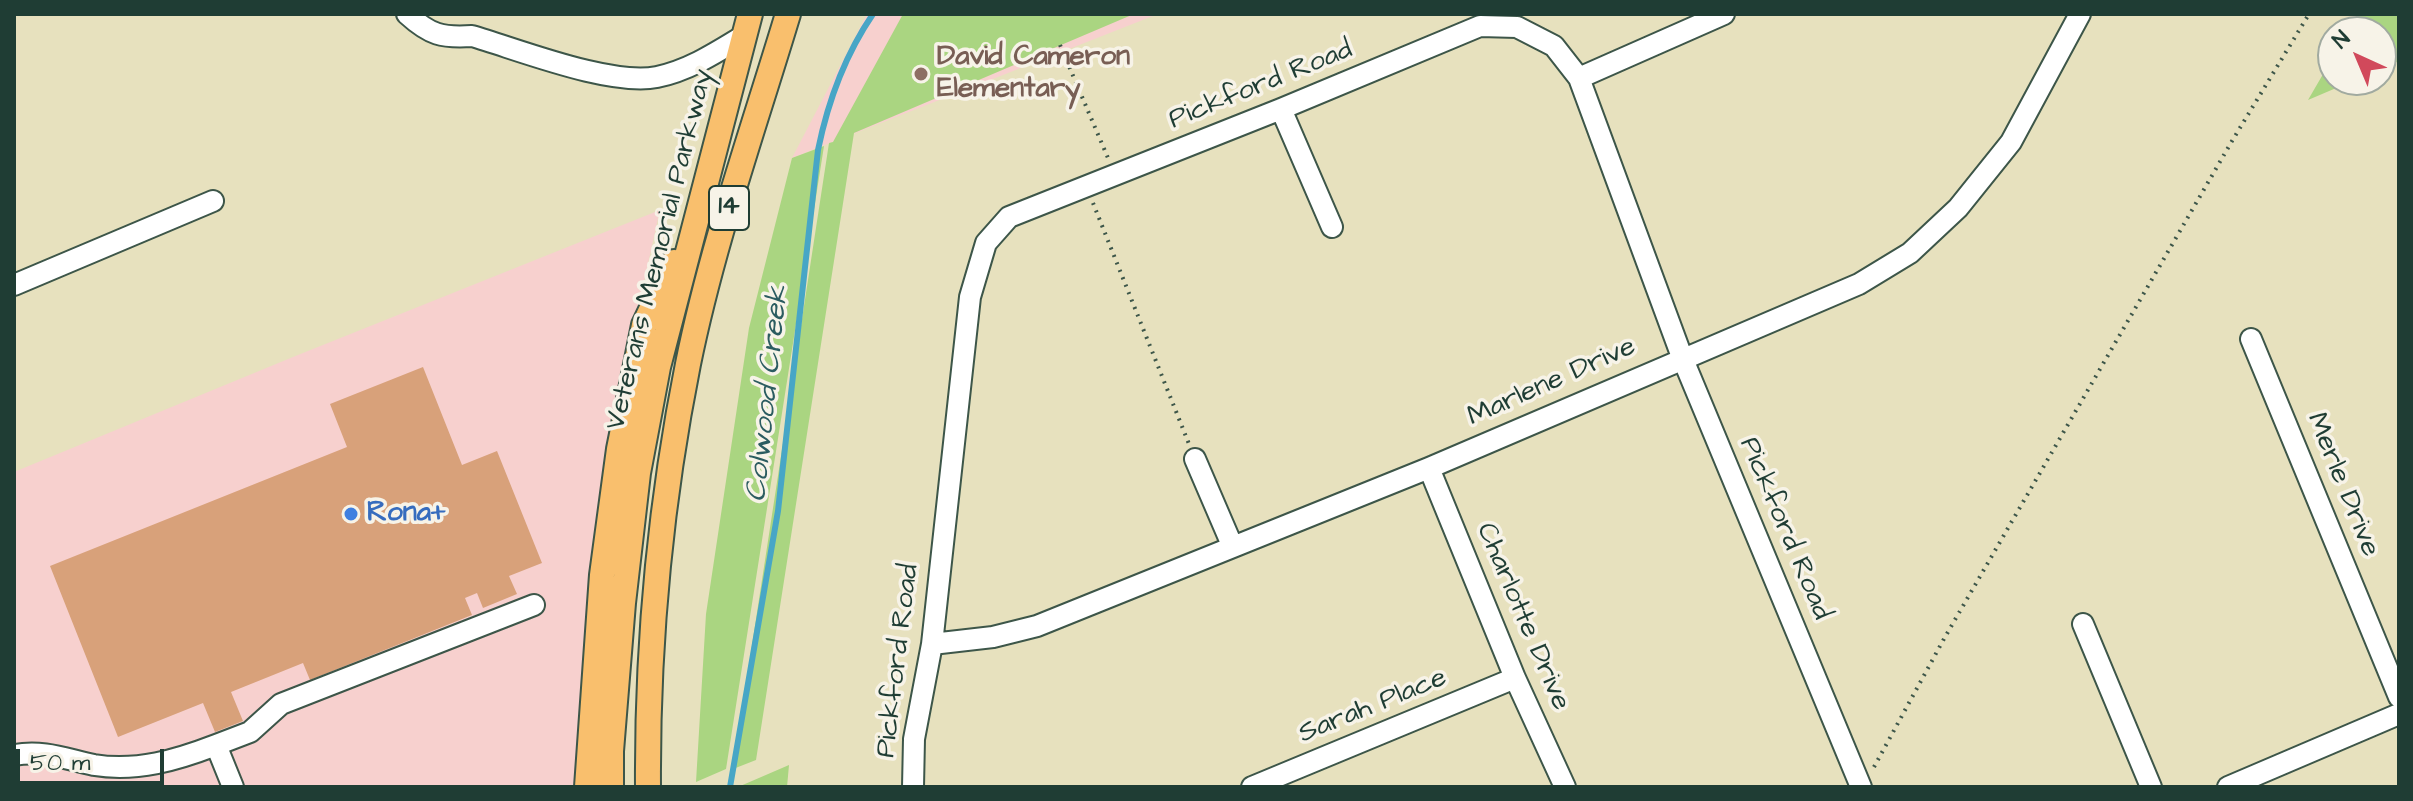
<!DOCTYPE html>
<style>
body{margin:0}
#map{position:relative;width:2413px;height:801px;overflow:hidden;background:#e7e1be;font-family:"Architects Daughter",sans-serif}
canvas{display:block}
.frame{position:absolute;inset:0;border:16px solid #1f3d34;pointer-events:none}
.north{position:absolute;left:2317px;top:16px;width:80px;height:80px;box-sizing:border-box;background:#f7f3e8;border:2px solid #a1aaa0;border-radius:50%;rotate:316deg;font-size:22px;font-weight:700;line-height:32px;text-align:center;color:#1f3d34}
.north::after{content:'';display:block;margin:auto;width:28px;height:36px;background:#d1495b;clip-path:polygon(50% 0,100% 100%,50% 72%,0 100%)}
.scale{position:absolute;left:16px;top:749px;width:148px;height:36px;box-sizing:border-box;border:4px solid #1f3d34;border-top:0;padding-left:10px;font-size:24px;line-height:28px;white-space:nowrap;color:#1f3d34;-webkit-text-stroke:6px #f7f3e8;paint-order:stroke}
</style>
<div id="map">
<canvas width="2413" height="801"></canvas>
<div class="frame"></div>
<div class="north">N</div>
<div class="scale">50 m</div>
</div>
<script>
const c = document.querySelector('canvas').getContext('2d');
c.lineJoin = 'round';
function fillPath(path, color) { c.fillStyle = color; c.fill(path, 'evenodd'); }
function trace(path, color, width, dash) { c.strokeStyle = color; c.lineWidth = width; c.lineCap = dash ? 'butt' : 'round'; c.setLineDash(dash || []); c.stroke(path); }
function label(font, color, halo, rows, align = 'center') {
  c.font = font + ' "Architects Daughter",sans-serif'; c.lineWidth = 7; c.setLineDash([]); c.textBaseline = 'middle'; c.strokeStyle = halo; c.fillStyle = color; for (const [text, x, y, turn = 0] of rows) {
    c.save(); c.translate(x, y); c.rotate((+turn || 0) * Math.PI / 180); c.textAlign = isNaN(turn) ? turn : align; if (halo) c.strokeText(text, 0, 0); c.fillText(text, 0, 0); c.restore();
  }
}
const built = new Path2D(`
 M867 14H1158L792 158Z
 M660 210 606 451 581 699 583 787H14V472L293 357Z`);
const green = new Path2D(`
 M903 14H1134L854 133 756 760 733 769 829 143 833 142Z
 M2358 14H2399V61L2381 69V32H2347Z
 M2333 57V80H2355L2308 100Z
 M824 146 726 769 696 782 706 614 749 328 792 158Z
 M789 765 787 787H738Z`);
const stream = new Path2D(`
 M730 787 778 511 818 150C828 101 845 55 873 14`);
const building = new Path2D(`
 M423 367 462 465 497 451 542 563 509 576 517 594 483 608 477 593 465 598 472 615 310 680 303 663 231 692 243 721 215 732 203 703 118 737 50 566 347 447 330 404Z`);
const path = new Path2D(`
 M1060 45 1108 158
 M1093 203 1189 444
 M1874 767 1945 637 2232 141 2309 14`);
const minor = new Path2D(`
 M407 14C430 35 442 38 472 36 520 50 610 86 657 77 690 70 717 52 745 35
 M1579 78 1724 14
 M1281 109 1332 227
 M14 285 213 201
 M2251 339 2399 697
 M1195 459 1232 545
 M1429 468 1515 678 1565 787
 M2083 624 2151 787
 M932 644 993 637 1037 626 1429 468 1859 284 1910 253 1958 208 2011 142 2080 14
 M216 745 250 732 281 704 534 605
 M14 755C45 750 65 759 94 765 137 772 177 760 216 745L233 787
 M913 787 914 739 932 644 970 297 986 243 1009 217 1281 109 1480 26 1517 27 1554 46 1579 78 1682 357 1861 787
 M1252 787 1515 678
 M2228 787 2399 714`);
const major = new Path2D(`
 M587 787 602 575 619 449 644 325 674 262
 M611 787V751L623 603 638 473 658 367 750 14
 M648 787C647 645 660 504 688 364 712 246 753 130 788 14`);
const markers = [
 [921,74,8,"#8d6e63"],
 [351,514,8,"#3f7fe0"]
];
const shields = [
 [729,208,40]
];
const shieldNames = [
 ["14",729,208]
];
const educationNames = [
 ["David Cameron",937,58],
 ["Elementary",937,90]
];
const streetNames = [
 ["Pickford Road",1261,86,-22],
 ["Veterans Memorial Parkway",661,250,-76],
 ["Marlene Drive",1552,383,-24],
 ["Merle Drive",2342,485,68],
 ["Pickford Road",1784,529,67],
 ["Charlotte Drive",1522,617,67],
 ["Pickford Road",899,661,-83],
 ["Sarah Place",1373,707,-22]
];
const shopNames = [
 ["Rona+",367,514]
];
const waterNames = [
 ["Colwood Creek",769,394,-84]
];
fillPath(built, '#f7d0ce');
fillPath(green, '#aad581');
trace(stream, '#47a6c6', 6);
fillPath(building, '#d8a17a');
trace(minor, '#3d5649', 24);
trace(major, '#3d5649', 28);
trace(path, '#3d5649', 4, [2, 6]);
trace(minor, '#fff', 20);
trace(major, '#f9bf6d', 24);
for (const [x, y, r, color] of markers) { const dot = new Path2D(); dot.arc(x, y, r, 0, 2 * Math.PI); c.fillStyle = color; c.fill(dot); trace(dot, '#f7f3e8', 3); }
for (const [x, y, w] of shields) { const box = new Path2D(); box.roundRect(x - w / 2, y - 22, w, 44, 6); c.fillStyle = '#f7f3e8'; c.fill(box); trace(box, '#1f3d34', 2); }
label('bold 26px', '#1f3d34', null, shieldNames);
label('bold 28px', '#785e54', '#f7f3e8', educationNames, 'left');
label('28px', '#1f3d34', '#f7f3e8', streetNames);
label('bold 28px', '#366cbe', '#f7f3e8', shopNames, 'left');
label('italic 30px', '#2b5c60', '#f7f3e8', waterNames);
</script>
